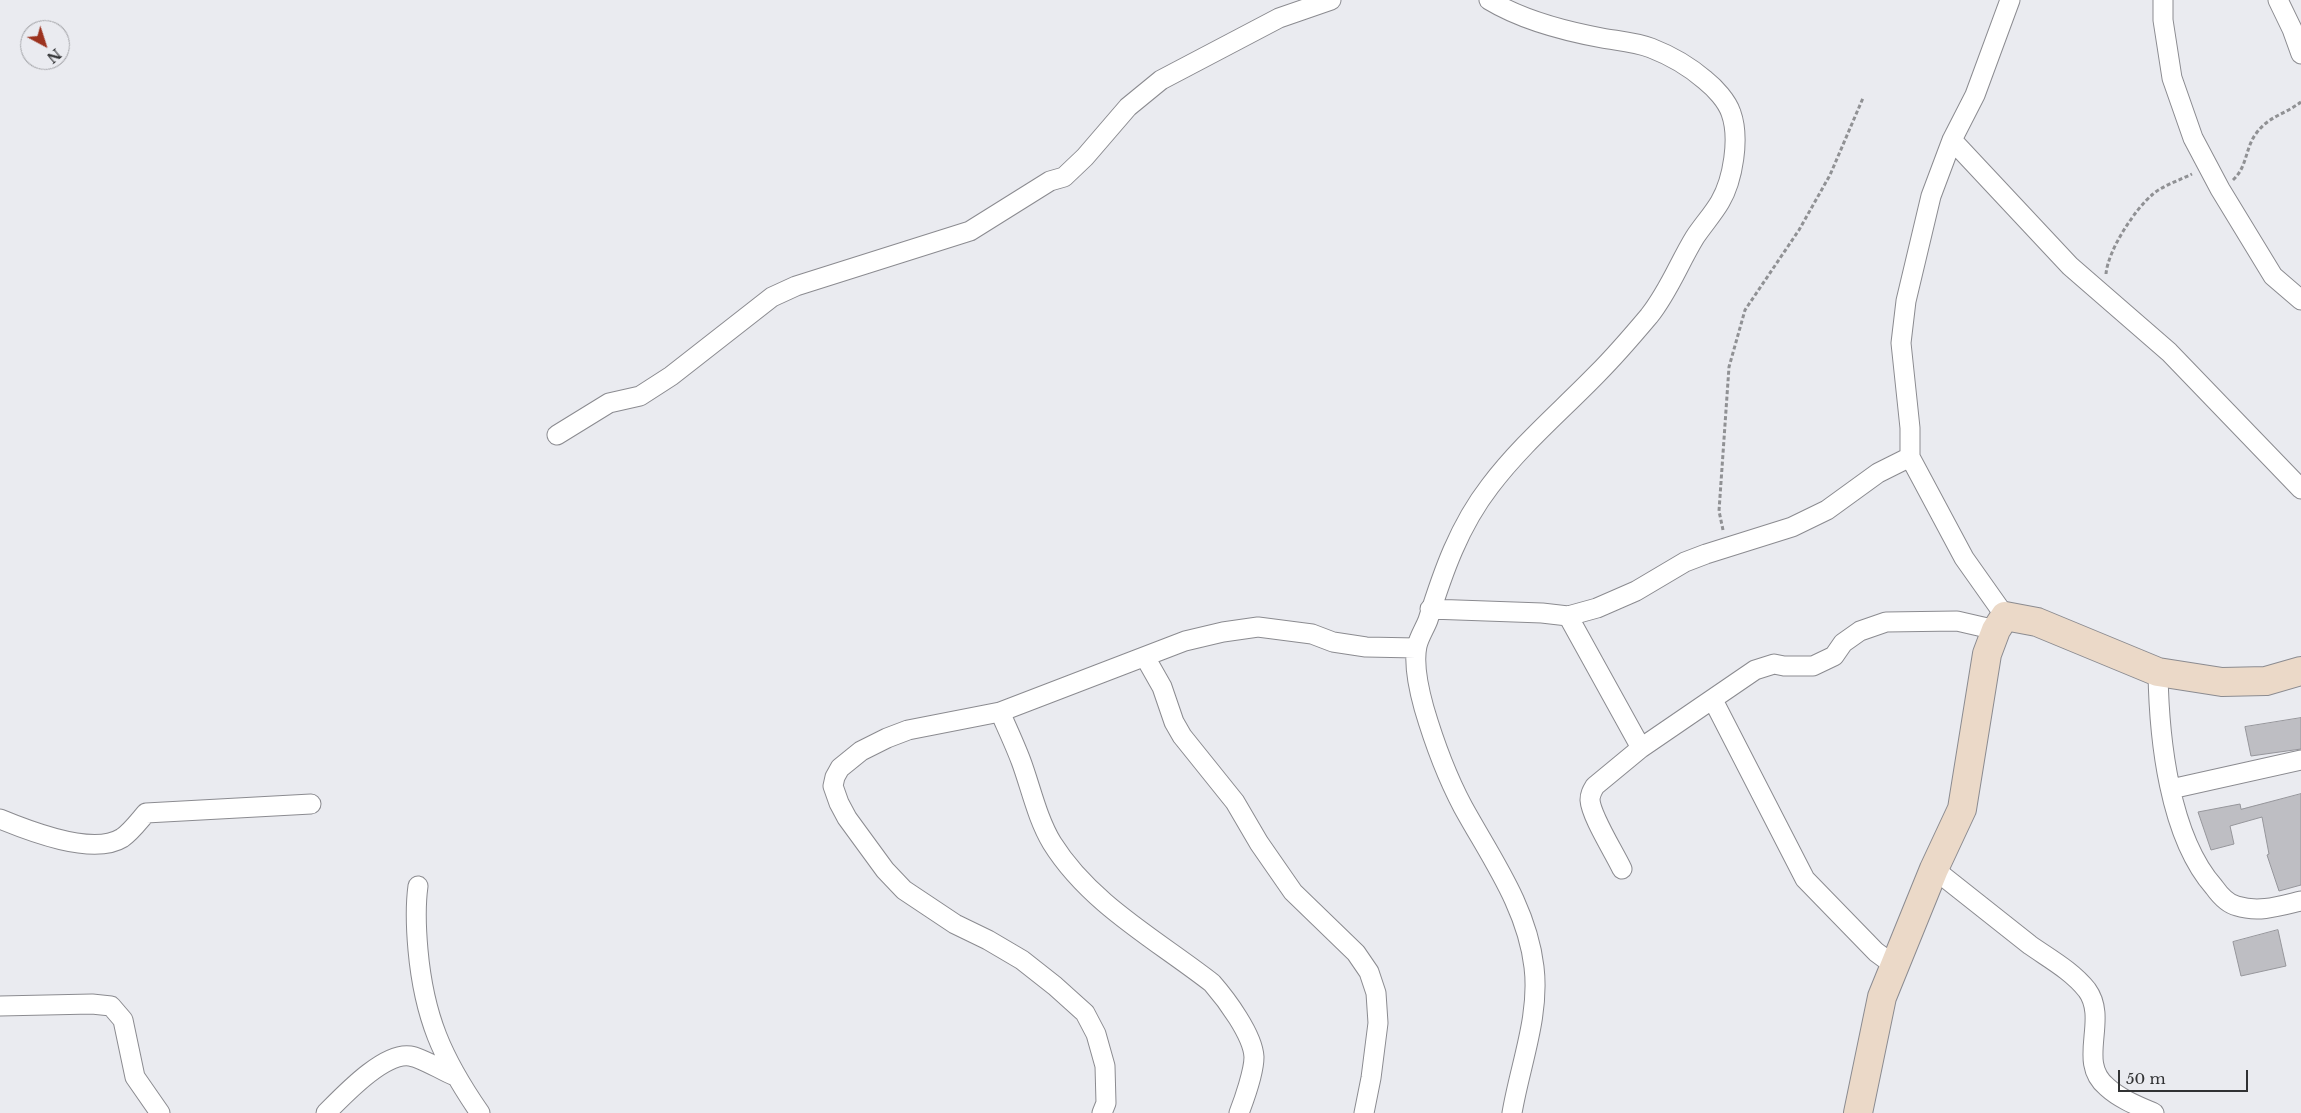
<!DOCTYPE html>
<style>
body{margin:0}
#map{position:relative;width:2301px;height:1113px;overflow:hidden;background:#eaebf0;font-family:"Libre Baskerville",serif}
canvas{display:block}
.north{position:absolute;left:20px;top:20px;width:50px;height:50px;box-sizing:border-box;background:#eaebf0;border:1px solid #a0a1a5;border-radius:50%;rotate:140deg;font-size:14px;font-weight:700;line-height:20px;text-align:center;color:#313234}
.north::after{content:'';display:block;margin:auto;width:18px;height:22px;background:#9c331f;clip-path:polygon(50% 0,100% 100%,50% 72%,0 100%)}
.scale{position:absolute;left:2118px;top:1070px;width:130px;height:22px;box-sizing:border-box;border:2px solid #313234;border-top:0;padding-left:6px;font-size:15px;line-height:18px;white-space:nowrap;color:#313234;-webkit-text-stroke:4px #eaebf0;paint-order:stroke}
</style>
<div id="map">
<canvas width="2301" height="1113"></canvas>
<div class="north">N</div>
<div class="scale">50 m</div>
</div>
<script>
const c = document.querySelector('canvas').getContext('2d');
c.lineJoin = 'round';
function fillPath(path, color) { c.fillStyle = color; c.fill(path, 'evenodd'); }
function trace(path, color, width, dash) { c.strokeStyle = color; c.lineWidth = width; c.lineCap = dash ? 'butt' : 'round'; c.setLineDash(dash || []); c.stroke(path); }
const building = new Path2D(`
 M2301 718V749L2251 756 2245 727Z
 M2301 794V885L2279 891 2267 855 2269 854 2262 817 2230 826 2234 844 2211 850 2198 812 2240 804 2241 809Z
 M2278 930 2286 966 2241 976 2233 942Z`);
const path = new Path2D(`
 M2233 180C2247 167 2245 150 2255 135 2268 116 2284 115 2301 102
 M2106 274C2108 250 2135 209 2153 194 2164 185 2180 180 2192 174
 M1723 530 1719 511 1729 367 1745 310 1799 230 1830 175 1863 98`);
const street = new Path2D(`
 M1489 0C1522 20 1564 31 1602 38 1619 41 1635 42 1651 48 1669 55 1690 67 1705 80 1715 88 1727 101 1731 113 1740 138 1733 180 1720 202 1713 214 1703 225 1695 237 1679 263 1669 291 1649 316 1633 335 1615 356 1597 374 1561 411 1521 445 1490 486 1459 526 1443 572 1428 620 1425 628 1419 637 1417 646 1413 665 1419 690 1424 708 1434 742 1446 775 1463 807 1491 858 1527 907 1534 967 1540 1016 1520 1065 1512 1113
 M2163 0V20L2172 78 2193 138 2220 189 2273 276 2301 300
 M2278 0 2292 29 2301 54
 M1952 140 2070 266 2169 352 2301 489
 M557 435 609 403 640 396 671 376 772 297 796 286 970 231 1050 181 1064 177 1085 157 1128 107 1161 80 1279 18 1331 0
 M1430 609 1542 613 1568 616 1597 608 1636 591 1685 562 1706 554 1792 527 1827 510 1878 473 1910 457
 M1568 616 1641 748
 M2005 616 1964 558 1910 457V428L1901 343 1906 301 1931 196 1952 140 1975 95 2010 0
 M1145 657 1162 687 1174 722 1182 736 1235 802 1259 843 1293 892 1356 953 1369 972 1376 993 1378 1023 1371 1078 1364 1113
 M2158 672C2159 738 2169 836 2214 887 2219 894 2228 904 2237 906 2259 913 2280 906 2301 901
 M1713 700 1805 879 1876 952 1895 966
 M1000 712C1007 728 1015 745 1021 761 1031 788 1037 818 1052 843 1090 904 1157 940 1212 983 1226 999 1253 1035 1254 1057 1254 1071 1244 1100 1239 1113
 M2171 789 2301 760
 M0 819C29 831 93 856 122 838 131 832 139 821 146 813L311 804
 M1622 869C1614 852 1591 816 1590 800 1590 794 1592 791 1595 786L1641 748 1755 670 1774 664 1784 666H1813L1834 656 1843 643 1860 631 1886 622 1957 621 1996 630
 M1934 869C1966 894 1998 920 2030 945 2050 959 2072 971 2087 990 2109 1020 2076 1062 2107 1087 2120 1099 2138 1106 2154 1113
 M418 886C415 908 416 928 418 950 424 1017 442 1058 480 1113
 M0 1006 92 1004 111 1006 123 1020 135 1077 160 1113
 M326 1113C344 1095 384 1052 410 1056 423 1058 442 1071 455 1076
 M1102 1113 1106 1103 1105 1066 1096 1034 1085 1013 1055 986 1022 960 988 940 955 924 904 890 885 870 847 818 839 803 833 786 835 777 840 768 861 751 887 738 908 730 1000 712 1185 641 1223 632 1258 627 1312 634 1333 642 1366 647 1416 648`);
const secondary = new Path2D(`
 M1858 1113 1882 997 1934 869 1962 809 1987 654 1996 630 2005 616 2037 622 2158 672 2222 682 2266 681 2301 671`);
fillPath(building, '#bebec3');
trace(building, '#96969b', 1);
trace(street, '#8b8b90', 21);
trace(secondary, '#8b8b90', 30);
trace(path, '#909194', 3, [4, 2.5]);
trace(street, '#fff', 19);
trace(secondary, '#ebd9c8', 28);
</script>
